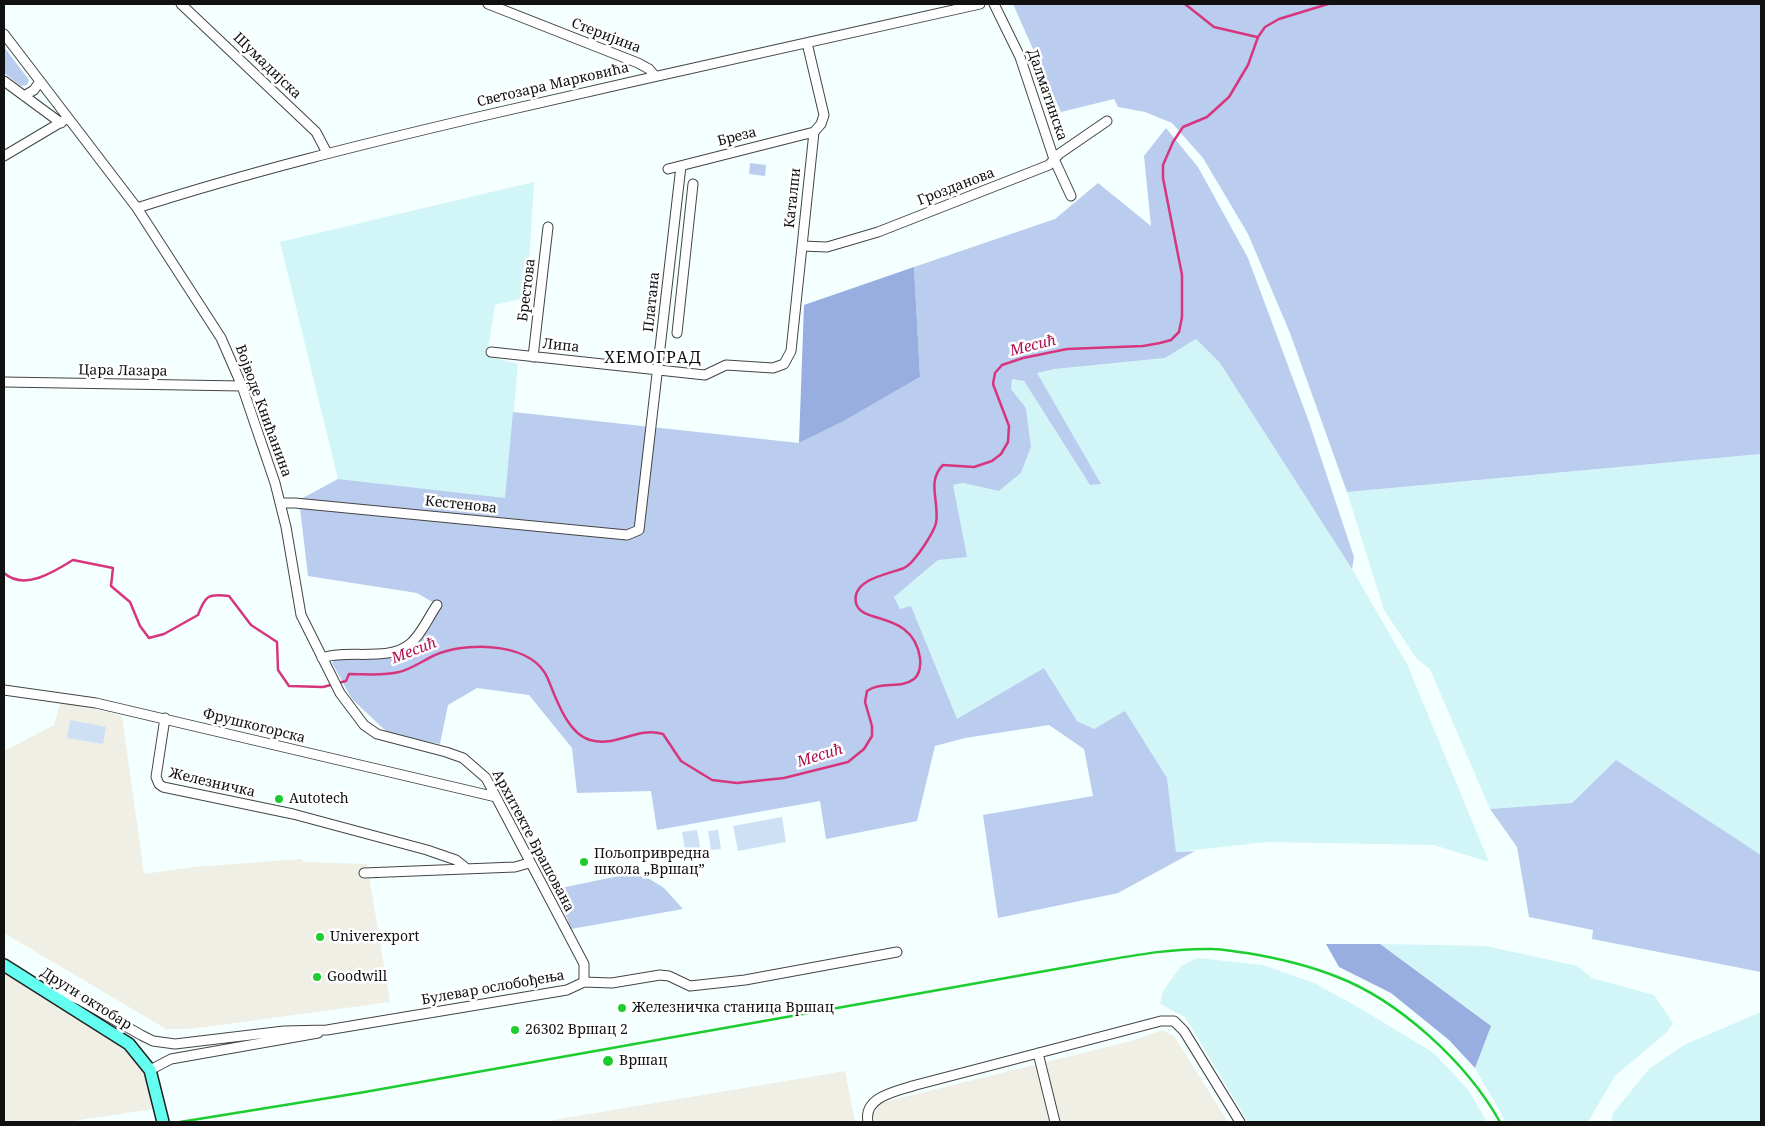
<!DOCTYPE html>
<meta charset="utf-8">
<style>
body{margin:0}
#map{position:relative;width:1765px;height:1126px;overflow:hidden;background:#f4ffff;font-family:"Noto Serif",serif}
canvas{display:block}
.frame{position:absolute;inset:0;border:5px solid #111;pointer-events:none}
</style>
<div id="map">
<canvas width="1765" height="1126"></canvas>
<div class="frame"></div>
</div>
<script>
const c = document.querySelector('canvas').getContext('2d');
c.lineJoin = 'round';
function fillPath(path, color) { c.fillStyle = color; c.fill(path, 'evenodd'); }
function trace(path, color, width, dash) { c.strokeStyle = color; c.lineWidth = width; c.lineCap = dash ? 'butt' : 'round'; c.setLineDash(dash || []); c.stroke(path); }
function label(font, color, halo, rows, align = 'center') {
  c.font = font + ' "Noto Serif",serif'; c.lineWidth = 5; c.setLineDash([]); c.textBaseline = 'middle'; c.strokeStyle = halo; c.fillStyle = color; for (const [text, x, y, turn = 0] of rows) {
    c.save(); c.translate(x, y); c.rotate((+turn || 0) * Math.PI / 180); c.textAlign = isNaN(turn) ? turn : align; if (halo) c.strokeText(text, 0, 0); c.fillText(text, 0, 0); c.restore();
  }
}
const industrial = new Path2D(`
 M61 700 122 716 144 874 194 867 302 859 303 862 367 864 390 1002 190 1029H166L4 933V751L54 725Z
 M4 973 44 997 134 1056 146 1071 154 1109 66 1122H4Z
 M1162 1030 1174 1036 1228 1122H875L874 1114 880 1103 1135 1040Z
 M845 1071 855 1122H542Z`);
const farmland = new Path2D(`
 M534 182 527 297 495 305 487 356 518 364 506 499 338 479 280 242Z
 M1196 339 1220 363 1352 569 1407 664 1489 862 1434 845 1267 842 1176 852 1167 778 1094 729 1077 721 1044 668 957 720 911 607 900 609 894 597 938 560 953 485 963 483 999 491 1021 473 1031 447 1026 408 1011 389 1012 379 1024 381 1090 485 1037 373 1055 369 1165 358Z
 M1761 454V855L1616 760 1572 803 1490 809 1430 669 1417 659 1384 610 1347 492Z
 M1380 944 1486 946 1577 966 1592 978 1654 995 1673 1023 1667 1032 1615 1076 1588 1122H1506L1475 1068 1491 1026Z
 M1197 958 1263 965 1314 983 1356 1006 1434 1053 1469 1091 1487 1122H1248L1185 1017 1160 1004 1163 991 1181 966Z
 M1761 1012V1122H1610L1614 1112 1649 1069 1684 1045Z`);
const green = new Path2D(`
 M1013 4H1761V454L1347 492 1290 333 1248 234 1203 158 1172 123 1145 112 1118 107 1114 99 1061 112Z
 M4 47 29 80 27 85 21 86 4 73Z
 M1166 128 1198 167 1248 258 1309 422 1354 557 1352 569 1220 363 1196 339 1165 358 1055 369 1037 373 1101 484 1090 485 1024 381 1012 379 1011 389 1026 408 1031 447 1021 473 999 491 963 483 953 485 967 557 938 560 894 597 900 609 911 606 957 719 1044 668 1077 721 1094 729 1125 711 1167 778 1176 852 1195 851 1118 893 998 918 983 815 1093 796 1084 749 1049 725 965 738 935 746 917 821 826 839 820 801 657 830 651 791 577 793 572 748 529 695 477 688 448 705 440 744 389 734 352 699 332 663 339 656H390L410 651 441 607 417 593 308 576 299 500 338 479 505 498 513 412 799 443 844 421 920 377 914 267 1055 219 1098 183 1151 226 1144 156Z
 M750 163 766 165 765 176 749 174Z
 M1616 760 1761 855V972L1592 939 1593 930 1529 917 1517 847 1490 809 1572 803Z
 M638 872 664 888 683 909 571 929 556 889Z`);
const forest = new Path2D(`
 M914 267 920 377 844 421 799 443 804 305Z
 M1326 944H1380L1491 1026 1475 1068 1449 1040 1391 993 1339 967Z`);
const pitch = new Path2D(`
 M70 720 106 727 103 744 67 738Z
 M782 817 786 842 738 851 733 826Z
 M697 830 702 858 687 861 682 832Z
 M718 830 721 849 711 850 708 831Z`);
const stream = new Path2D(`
 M1185 4 1214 27 1257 37
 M4 573C24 591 54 572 73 560L113 568 111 586 130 602 140 626 149 638 164 634 198 615C205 596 208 593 229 596L251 625 277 642 278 670 289 686 323 687 346 681 349 674C365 674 384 676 399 672 413 669 426 658 440 653 473 642 533 643 548 679 556 699 568 734 590 740 617 748 636 726 663 734L681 761 712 780 737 783 784 778 848 762 864 749 872 736V726L865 702 867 691C881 681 901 689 914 679 920 674 921 664 920 658 913 610 861 625 856 603 851 579 889 574 904 568 908 566 912 562 915 558 921 551 934 532 936 523 940 502 926 482 943 465L974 467 992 461 1001 454 1008 442 1009 426 993 384 995 373 1002 365 1023 358 1067 349 1143 346 1160 343 1171 340 1179 332 1182 317V275L1163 178V165L1173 142 1183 127 1207 117 1229 97 1248 65 1258 37 1265 27 1279 19 1328 4`);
const minor = new Path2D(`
 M181 4 316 132 327 153
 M488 4 638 63 649 69 655 76
 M994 4 1020 57 1054 159 1071 196
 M4 34 137 208 221 338 242 386 275 483 286 527 301 615 340 693 364 725 377 734 446 752 463 758 486 778 584 964V982
 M4 81 61 123
 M24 96 34 90 40 81
 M4 156 68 118
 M668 169 814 132
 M137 208C249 172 363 144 478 117 645 78 812 42 980 4
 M802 246 827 247 878 232 1049 165 1059 154 1107 121
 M677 333 693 184
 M491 352 705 375 726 365 773 368 784 364 791 351 814 132 821 124 824 115 807 43
 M533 357 548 227
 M4 382 242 386
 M280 503H295L627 535 639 530 681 166
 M322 658C348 649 389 662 410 644 421 635 428 618 437 605
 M4 690 96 703 496 797
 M165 718 156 777 159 784 163 787 293 814 427 850 456 860 466 868
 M364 873 515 867 529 863
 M49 993 66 994 80 1000 141 1035 153 1041 175 1044 284 1031 327 1030 567 990 584 982 612 983 660 975 669 976 690 986 745 980 897 952
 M1038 1053 1055 1122
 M150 1070 171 1059 318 1033
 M868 1122C863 1096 898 1091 916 1085L1161 1021H1174L1184 1031 1240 1122`);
const major = new Path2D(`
 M4 965 129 1044 150 1070 163 1122`);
const rail = new Path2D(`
 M180 1122 359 1093 1107 960C1142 954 1177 948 1213 949 1224 949 1235 952 1247 953 1277 958 1307 965 1335 976 1399 1000 1467 1063 1500 1122`);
const markers = [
 [279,799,5,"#1dcd2f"],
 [584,862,5,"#1dcd2f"],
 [320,937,5,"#1dcd2f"],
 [317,977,5,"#1dcd2f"],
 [622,1008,5,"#1dcd2f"],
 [515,1030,5,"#1dcd2f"],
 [608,1061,6,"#1dcd2f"]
];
const streetNames = [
 ["Стеријина",606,36,21],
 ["Шумадијска",267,66,44],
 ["Светозара Марковића",553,85,-13],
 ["Далматинска",1047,95,71],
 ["Бреза",737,137,-14],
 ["Грозданова",956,187,-21],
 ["Каталпи",793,198,-84],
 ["Брестова",527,290,-83],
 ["Платана",652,302,-84],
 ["Липа",561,346,6],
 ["Цара Лазара",123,371,1],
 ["Војводе Книћанина",263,411,70],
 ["Кестенова",461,505,6],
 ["Фрушкогорска",254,726,14],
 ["Железничка",212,783,13],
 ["Архитекте Брашована",533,841,62],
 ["Булевар ослобођења",493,988,-10],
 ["Други октобар",86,999,32]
];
const poiNames = [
 ["Autotech",289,799],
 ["Пољопривредна",594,854],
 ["школа „Вршац”",594,870],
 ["Univerexport",330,937],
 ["Goodwill",327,977],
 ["Железничка станица Вршац",632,1008],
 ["26302 Вршац 2",525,1030],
 ["Вршац",619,1061]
];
const waterNames = [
 ["Месић",1033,346,-14],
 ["Месић",414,651,-21],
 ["Месић",820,756,-17]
];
const quarterNames = [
 ["ХЕМОГРАД",653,358]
];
fillPath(industrial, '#efefe5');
fillPath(farmland, '#d2f5f8');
fillPath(green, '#bacdee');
fillPath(forest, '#98ade0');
fillPath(pitch, '#cde0f4');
trace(stream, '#d7367e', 2.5);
trace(minor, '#444', 11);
trace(major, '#222', 14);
trace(minor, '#fff', 9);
trace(major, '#64fff1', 11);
trace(rail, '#1dcd2f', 2.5);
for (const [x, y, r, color] of markers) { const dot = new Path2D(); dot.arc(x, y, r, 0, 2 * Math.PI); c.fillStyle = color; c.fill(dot); trace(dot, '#fff', 2); }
label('14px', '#111', '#fff', streetNames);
label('14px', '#111', '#fff', poiNames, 'left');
label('italic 15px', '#ae0f50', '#fff', waterNames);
c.letterSpacing = '1px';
label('16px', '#111', '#fff', quarterNames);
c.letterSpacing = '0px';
</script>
